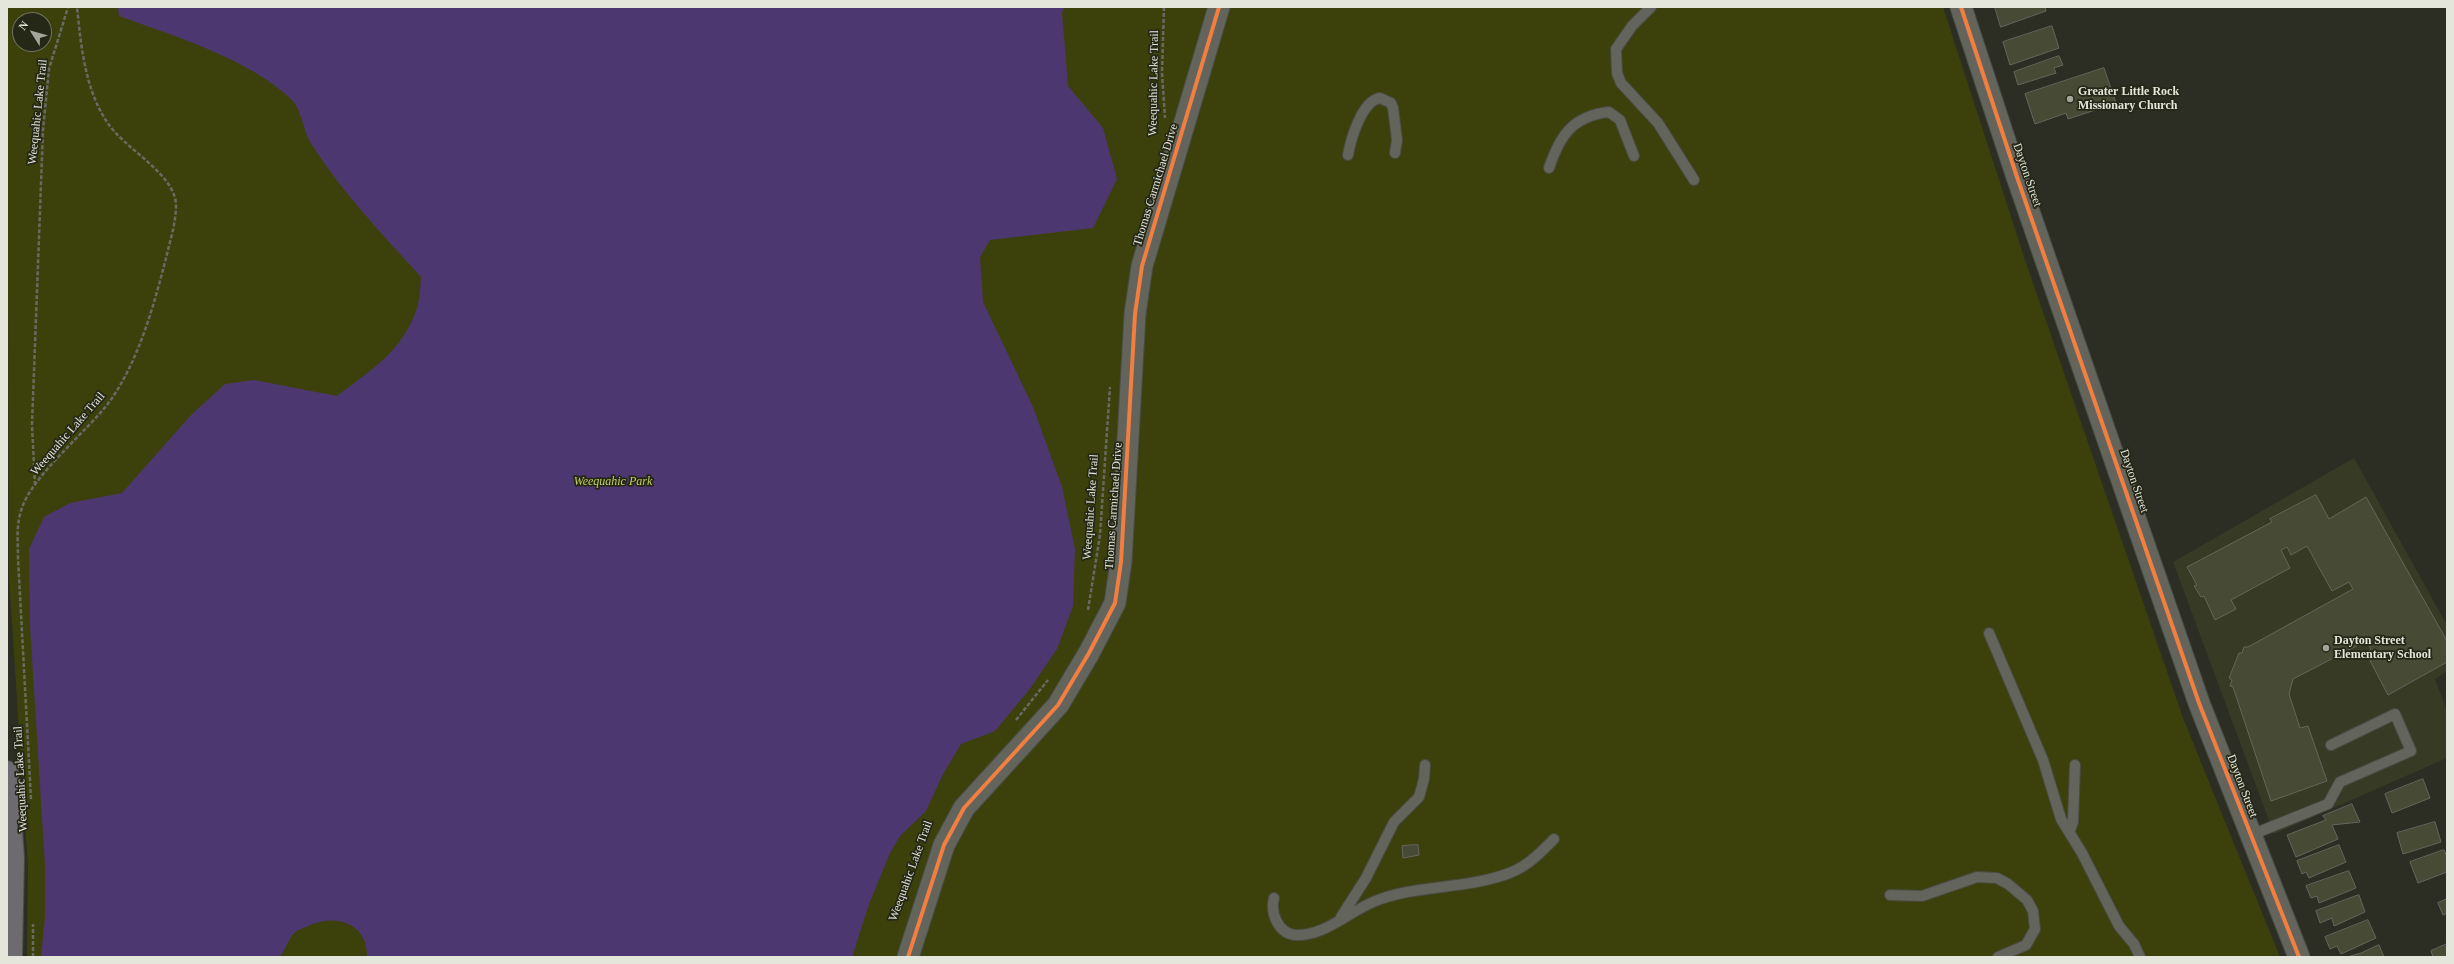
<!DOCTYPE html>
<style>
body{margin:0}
#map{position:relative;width:2454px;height:964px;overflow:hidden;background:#2c2e24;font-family:Georgia,serif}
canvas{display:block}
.frame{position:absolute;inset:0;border:8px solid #e4e6db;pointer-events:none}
.north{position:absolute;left:12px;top:12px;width:40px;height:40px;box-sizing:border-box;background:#252717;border:1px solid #717365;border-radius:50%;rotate:307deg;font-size:11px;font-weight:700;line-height:16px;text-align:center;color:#e4e6db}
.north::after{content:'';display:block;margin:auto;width:14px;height:18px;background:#a4a69b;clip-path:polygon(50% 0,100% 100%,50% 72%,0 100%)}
</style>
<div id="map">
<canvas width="2454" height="964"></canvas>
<div class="frame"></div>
<div class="north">N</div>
</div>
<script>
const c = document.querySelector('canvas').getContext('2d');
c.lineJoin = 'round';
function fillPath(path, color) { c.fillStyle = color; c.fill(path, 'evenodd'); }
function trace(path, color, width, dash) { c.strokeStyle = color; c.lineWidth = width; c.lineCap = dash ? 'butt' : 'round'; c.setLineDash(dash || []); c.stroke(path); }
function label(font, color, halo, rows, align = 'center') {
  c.font = font + ' Georgia,serif'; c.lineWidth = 3.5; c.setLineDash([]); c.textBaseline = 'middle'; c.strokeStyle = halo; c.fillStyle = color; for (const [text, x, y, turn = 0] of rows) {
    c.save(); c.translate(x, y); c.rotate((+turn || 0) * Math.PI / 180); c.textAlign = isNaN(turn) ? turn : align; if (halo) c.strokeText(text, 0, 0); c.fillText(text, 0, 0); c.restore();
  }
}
const built = new Path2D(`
 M2354 458 2447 625V671L2435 679 2447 711V758L2274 834 2173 562Z`);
const green = new Path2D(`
 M7 7H1943L2025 260 2183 718 2280 957H27L28 868 9 577ZM20 20H44V44H20Z`);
const water = new Path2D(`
 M118 7H1064L1062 13 1068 86 1103 128 1117 179 1093 228 990 240 980 257 983 302 1033 407 1062 487 1075 549 1073 606 1057 649 1029 690 995 731 961 744 943 774 926 811 900 836 890 853 869 904 852 957H367C368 923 335 913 308 926 304 928 297 930 294 933 289 939 285 949 280 957H41L45 917V866L30 626 29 549 44 517 70 503 122 493 191 415 225 384 254 380 337 396C370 371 404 350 417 308 420 299 420 287 421 277 382 234 341 191 310 142 303 130 302 110 292 100 250 59 174 36 119 16Z`);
const building = new Path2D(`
 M1995 7H2045L2046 11 2001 27Z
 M2052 26 2059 48 2010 65 2003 42Z
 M2059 56 2063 65 2054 68 2056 73 2018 85 2014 72Z
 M2104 68 2116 103 2068 119 2066 113 2035 124 2025 94Z
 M2316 495 2329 519 2366 497 2447 641V662L2388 695 2366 653 2371 649 2366 641 2293 679 2289 694 2300 728 2308 726 2327 781 2271 801 2233 687 2230 686 2232 680 2229 678 2239 653H2242L2244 647H2248L2353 589 2349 582 2332 591 2307 546 2291 555 2287 547 2281 550 2290 568 2231 600 2236 609 2215 620 2204 596 2201 597 2194 586 2197 585 2187 567 2272 522 2270 519Z
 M2423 779 2430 798 2392 813 2385 794Z
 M2352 804 2360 822 2332 825 2338 839 2296 857 2287 835 2326 820 2323 816Z
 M2435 822 2441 842 2403 854 2397 833Z
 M1418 845 1419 855 1403 858 1402 846Z
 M2339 845 2346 862 2309 878 2306 872 2302 874 2297 861Z
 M2444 850 2447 857V872L2418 883 2410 862Z
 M2349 871 2356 888 2319 903 2317 896 2311 898 2306 886Z
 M2359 895 2365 912 2334 926 2332 918 2320 923 2316 911Z
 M2447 899V913L2443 915 2438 903Z
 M2368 920 2376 938 2341 954 2337 946 2330 949 2325 937Z
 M2447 944V957H2433L2431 951Z
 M2379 945 2384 957H2347L2361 953Z`);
const path = new Path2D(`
 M1164 7 1162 73 1165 118
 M35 485 32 425 43 130 49 69 68 7
 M1088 610 1100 535 1110 387
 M1016 720 1048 680
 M31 799 18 558C18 542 16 526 21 511 30 477 88 431 110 401 139 360 154 305 166 258 170 241 176 223 176 205 175 173 124 149 107 122 85 89 81 46 77 7
 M33 957V924`);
const lane = new Path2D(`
 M1651 7 1632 26 1616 49 1617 73 1621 83 1658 123 1694 180
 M1348 155C1351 138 1362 101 1380 98L1391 103 1393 108 1397 140 1395 153
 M1549 168C1560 135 1573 116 1609 112L1620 120 1634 156
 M1989 633 2043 760 2061 819 2082 853 2119 926 2134 944 2140 957
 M2070 830 2073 822 2075 765
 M2251 835 2328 804 2340 782 2411 751 2395 714 2331 745
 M1890 895 1922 896 1977 877 1997 878 2008 884 2027 900 2033 911 2035 929 2026 945 1998 957
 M1274 898C1270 913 1278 933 1295 935 1323 937 1349 912 1373 902 1415 884 1468 890 1512 872 1529 865 1541 852 1554 839
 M1341 917 1366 878 1394 822 1419 797 1424 779 1425 765`);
const street = new Path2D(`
 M1961 7 2017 177 2199 703 2299 957
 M908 957 944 845 964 808 1058 705 1089 653 1115 603 1121 562 1135 314 1142 266 1219 7`);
const highway = new Path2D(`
 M7 772 13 858 11 957`);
const cycleway = new Path2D(`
 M1961 7 2017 177 2199 703 2299 957
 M908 957 944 845 964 808 1058 705 1089 653 1115 603 1121 562 1135 314 1142 266 1219 7`);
const markers = [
 [2070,99,4,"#a4a69b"],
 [2326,648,4,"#a4a69b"]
];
const streetNames = [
 ["Weequahic Lake Trail",1154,83,-89],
 ["Weequahic Lake Trail",38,112,-84],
 ["Dayton Street",2027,175,71],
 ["Thomas Carmichael Drive",1156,185,-73],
 ["Weequahic Lake Trail",68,434,-49],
 ["Dayton Street",2134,481,71],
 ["Thomas Carmichael Drive",1114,506,-86],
 ["Weequahic Lake Trail",1091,507,-86],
 ["Weequahic Lake Trail",21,779,-93],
 ["Dayton Street",2242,786,69],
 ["Weequahic Lake Trail",911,871,-70]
];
const poiNames = [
 ["Greater Little Rock",2078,92],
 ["Missionary Church",2078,106],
 ["Dayton Street",2334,641],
 ["Elementary School",2334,655]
];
const parkNames = [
 ["Weequahic Park",613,482]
];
fillPath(built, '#373a25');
fillPath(green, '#3c410c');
fillPath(water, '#4d3770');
fillPath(building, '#474a34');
trace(building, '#64665d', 1);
trace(lane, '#4a4c43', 12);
trace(street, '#4a4c43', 23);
trace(highway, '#4a4c43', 24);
trace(path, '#686a63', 2.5, [4, 2]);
trace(lane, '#63645c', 10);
trace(street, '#63645c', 21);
trace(highway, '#6d6a70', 22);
trace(cycleway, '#f27e40', 4);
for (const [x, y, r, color] of markers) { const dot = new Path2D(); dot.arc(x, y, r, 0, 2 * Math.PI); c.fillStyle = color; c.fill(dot); trace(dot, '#252717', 1.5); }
label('12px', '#e4e6db', '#252717', streetNames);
label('bold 12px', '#e4e6db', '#252717', poiNames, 'left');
label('italic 12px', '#c2cf61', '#252717', parkNames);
</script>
